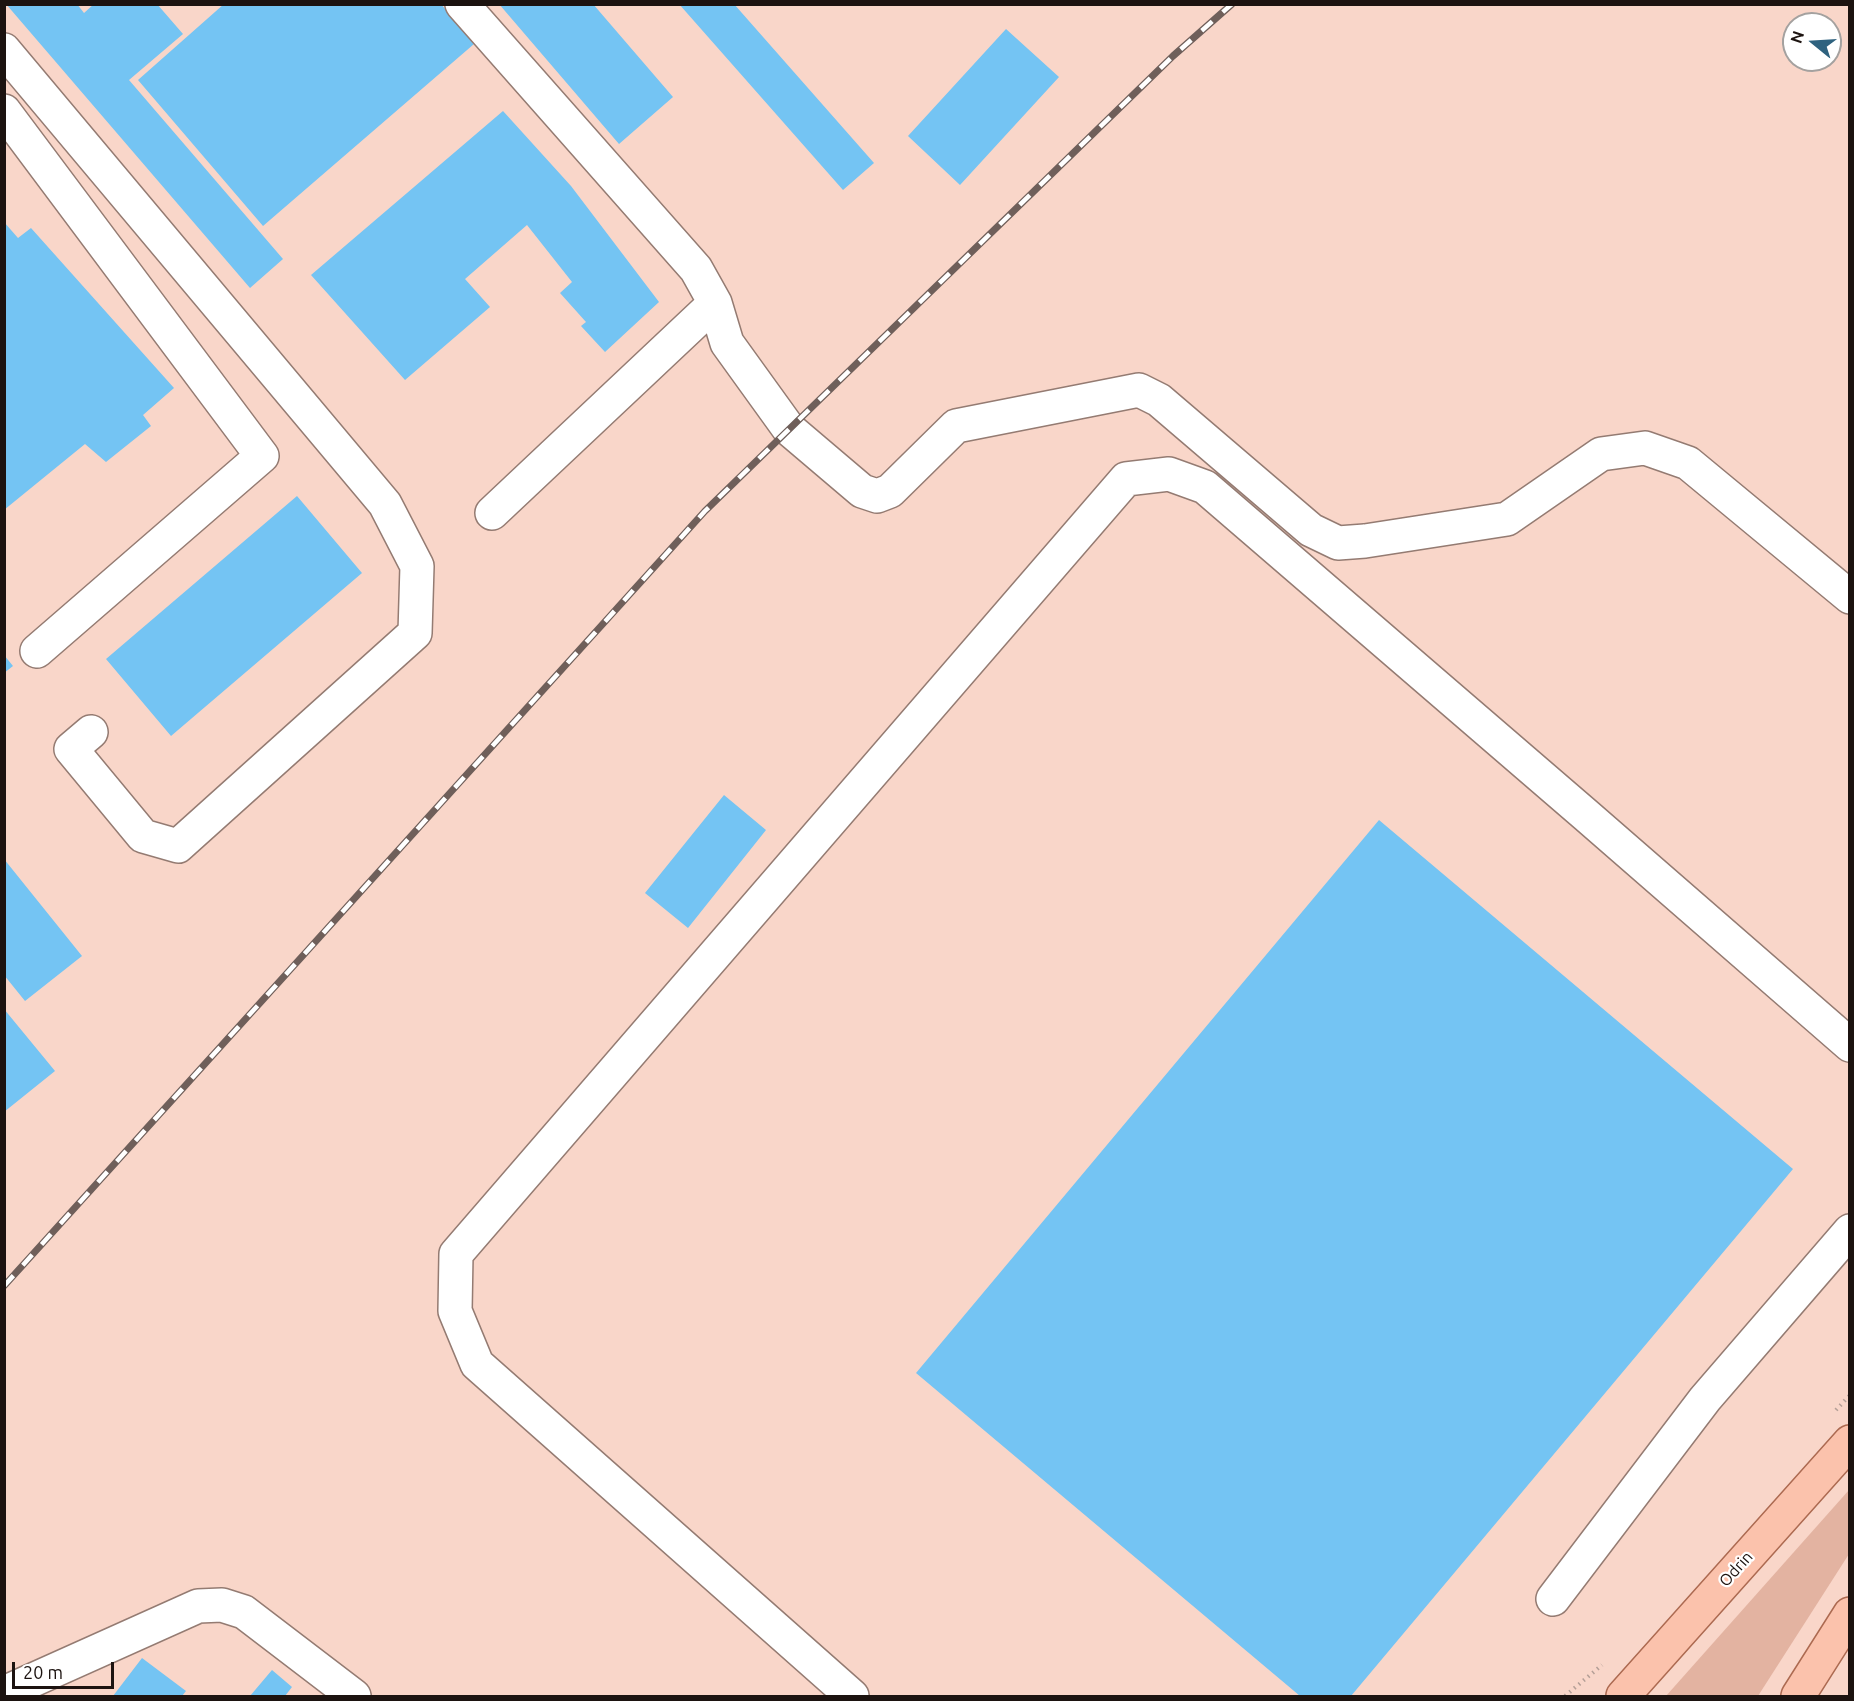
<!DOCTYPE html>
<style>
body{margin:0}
#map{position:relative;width:1854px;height:1701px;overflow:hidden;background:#ffe4da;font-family:Ubuntu,sans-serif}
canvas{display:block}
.frame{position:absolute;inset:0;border:6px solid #1c1310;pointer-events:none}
.north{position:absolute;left:1782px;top:12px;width:60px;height:60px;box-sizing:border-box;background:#fff;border:2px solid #a4a19f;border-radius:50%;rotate:288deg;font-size:16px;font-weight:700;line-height:24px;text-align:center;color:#1c1310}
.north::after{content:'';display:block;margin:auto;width:21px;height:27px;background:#2f627f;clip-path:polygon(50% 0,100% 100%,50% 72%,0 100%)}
.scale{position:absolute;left:12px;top:1662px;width:102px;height:27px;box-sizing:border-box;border:3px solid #1c1310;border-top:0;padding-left:8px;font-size:18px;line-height:21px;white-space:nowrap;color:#1c1310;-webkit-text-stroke:4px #fff;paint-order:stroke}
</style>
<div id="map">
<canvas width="1854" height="1701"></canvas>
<div class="frame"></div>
<div class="north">N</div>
<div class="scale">20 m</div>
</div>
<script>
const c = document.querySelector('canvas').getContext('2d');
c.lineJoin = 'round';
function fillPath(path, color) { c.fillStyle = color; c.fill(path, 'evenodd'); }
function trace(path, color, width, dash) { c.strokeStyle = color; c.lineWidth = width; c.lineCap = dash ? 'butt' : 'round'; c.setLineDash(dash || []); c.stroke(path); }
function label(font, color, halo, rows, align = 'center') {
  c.font = font + ' Ubuntu,sans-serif'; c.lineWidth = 4.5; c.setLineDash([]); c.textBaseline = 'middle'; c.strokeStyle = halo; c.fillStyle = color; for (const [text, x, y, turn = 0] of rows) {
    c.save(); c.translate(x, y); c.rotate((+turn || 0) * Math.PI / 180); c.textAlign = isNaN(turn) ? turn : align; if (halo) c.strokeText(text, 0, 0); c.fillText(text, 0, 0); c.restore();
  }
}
const built = new Path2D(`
 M5 5H1849V1696H5ZM1794 24H1830V60H1794Z`);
const green = new Path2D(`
 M1849 1490V1554L1758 1696H1666Z`);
const building = new Path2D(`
 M6 4H77L84 13 94 4H157L183 34 129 80 283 259 250 288Z
 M224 4H441L474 44 263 226 138 80Z
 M499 4H593L673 97 619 144Z
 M679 4H734L874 163 843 190Z
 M1006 29 1059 77 960 185 908 136Z
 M503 111 571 186 659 302 605 352 581 326 586 322 560 293 572 282 527 225 465 279 490 307 405 380 311 275Z
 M4 222 18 238 31 228 174 388 143 415 151 426 106 462 85 444 4 510Z
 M297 496 362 573 171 736 106 659Z
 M4 655 13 666 4 673Z
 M724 795 766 830 688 928 645 893Z
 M1379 820 1793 1169 1351 1696H1300L916 1373Z
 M4 859 82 956 25 1001 4 975Z
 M4 1009 55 1071 4 1112Z
 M142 1658 186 1691 182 1696H113Z
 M272 1670 292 1687 285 1696H250Z`);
const path = new Path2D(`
 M1836 1410 1850 1395
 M1565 1696 1602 1665`);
const minor = new Path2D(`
 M462 4 696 269 715 303 727 343 789 429 862 491 877 496 890 491 956 426 1139 390 1159 400 1311 530 1338 543 1365 541 1507 519 1601 454 1645 448 1688 463 1850 597
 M4 50 385 504 417 566 415 633 178 846 143 836 71 749 91 732
 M4 111 262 456 37 651
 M492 513 715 303
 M1553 1599 1705 1399 1850 1231
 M4 1693 198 1606 222 1605 244 1612 354 1696
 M852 1696 477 1364 455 1311 456 1254 1126 479 1169 474 1205 487 1587 816 1850 1045`);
const major = new Path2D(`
 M1623 1696 1850 1442
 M1798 1696 1850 1614`);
const rail = new Path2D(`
 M4 1286 705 511 1173 56 1232 4`);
const streetNames = [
 ["Odrin",1736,1569,-48]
];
fillPath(built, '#f9d6c9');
fillPath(green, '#e3b3a1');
fillPath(building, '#74c4f3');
trace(minor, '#947b72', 36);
trace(major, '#ac6a51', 36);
trace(path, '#b49f97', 4, [1.5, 4.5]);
trace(minor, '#fff', 33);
trace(major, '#fbc2ac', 33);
trace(rail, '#6f5f5a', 7);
trace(rail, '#fff', 4.5, [14]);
label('16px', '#1c1310', '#fff', streetNames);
</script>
